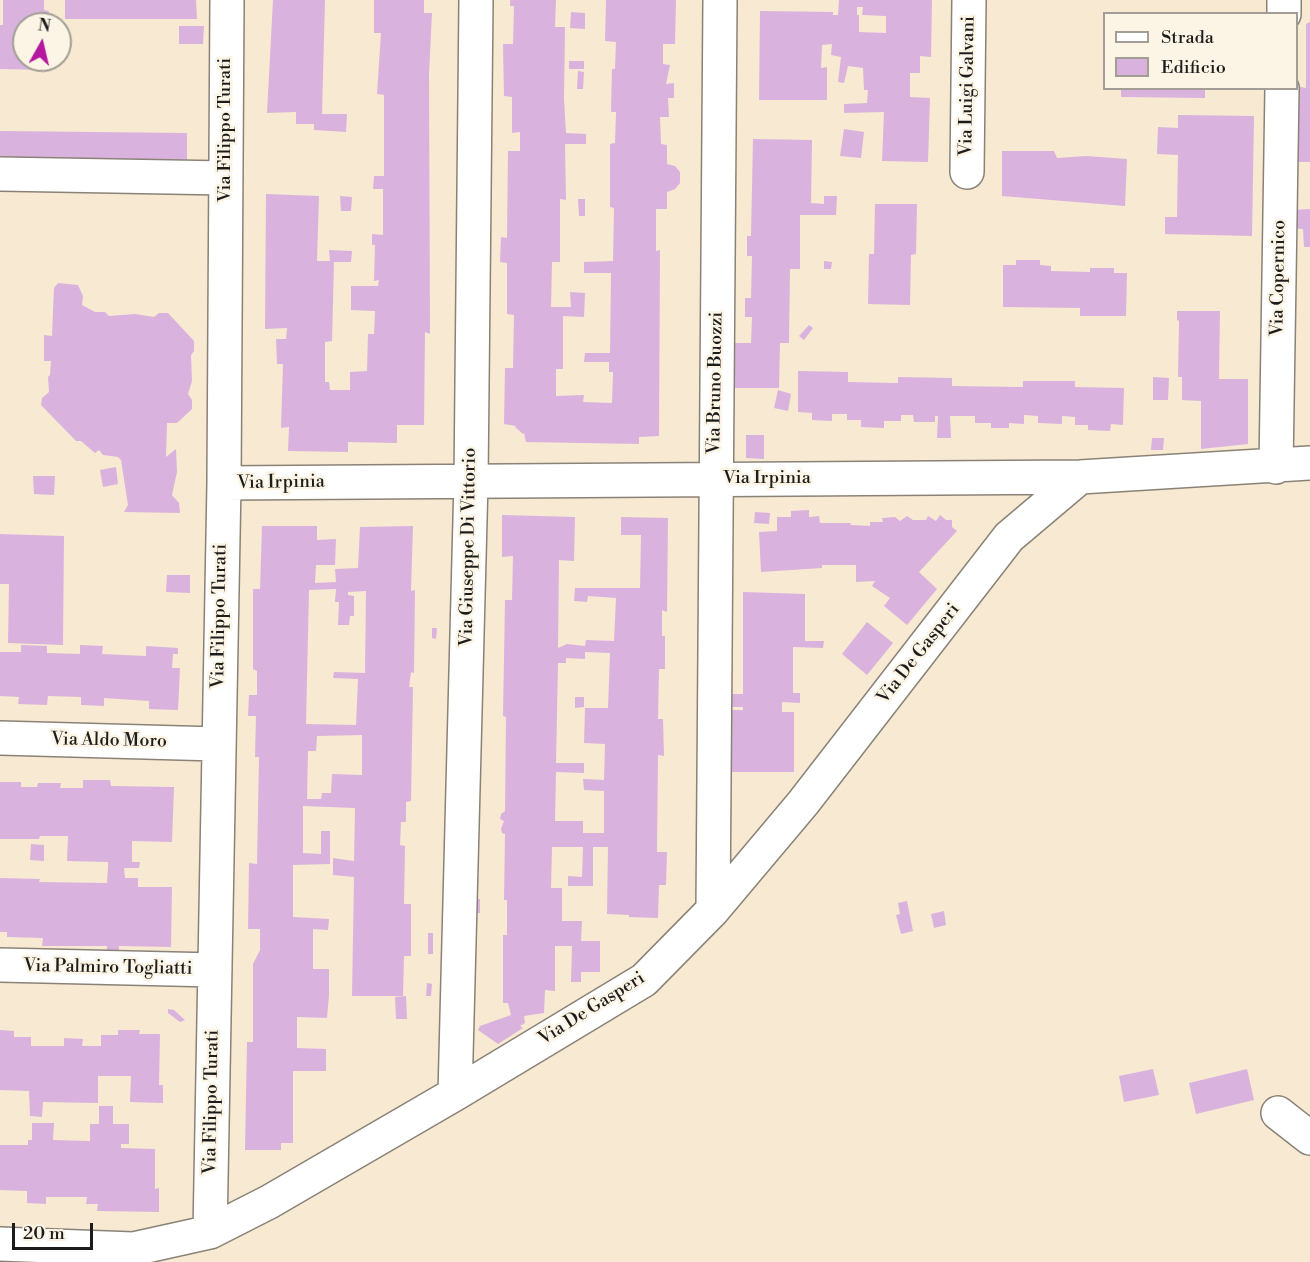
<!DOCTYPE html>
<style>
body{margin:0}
#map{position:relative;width:1310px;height:1262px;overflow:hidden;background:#f8e9d2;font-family:"Libre Bodoni",serif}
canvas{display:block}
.legend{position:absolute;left:1103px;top:12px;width:195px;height:78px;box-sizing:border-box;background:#fcf5e5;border:2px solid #a29e95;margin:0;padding:8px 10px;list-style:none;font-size:18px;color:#1c1c1c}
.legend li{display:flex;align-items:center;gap:12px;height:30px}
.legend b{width:30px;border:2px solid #a29e95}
.north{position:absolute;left:12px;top:12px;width:60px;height:60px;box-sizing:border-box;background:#fcf5e5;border:2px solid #a29e95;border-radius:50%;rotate:8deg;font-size:16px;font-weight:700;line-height:24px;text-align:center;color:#1c1c1c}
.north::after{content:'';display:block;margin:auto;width:21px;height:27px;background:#b5179e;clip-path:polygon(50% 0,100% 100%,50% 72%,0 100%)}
.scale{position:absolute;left:12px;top:1223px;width:81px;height:27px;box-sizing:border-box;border:3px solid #1c1c1c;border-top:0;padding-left:8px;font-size:18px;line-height:21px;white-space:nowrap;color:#1c1c1c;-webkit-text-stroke:4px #fcf5e5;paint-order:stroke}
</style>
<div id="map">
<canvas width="1310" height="1262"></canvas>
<ul class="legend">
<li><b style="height:8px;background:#fff"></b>Strada</li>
<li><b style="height:16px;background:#d9b3dd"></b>Edificio</li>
</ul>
<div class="north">N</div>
<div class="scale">20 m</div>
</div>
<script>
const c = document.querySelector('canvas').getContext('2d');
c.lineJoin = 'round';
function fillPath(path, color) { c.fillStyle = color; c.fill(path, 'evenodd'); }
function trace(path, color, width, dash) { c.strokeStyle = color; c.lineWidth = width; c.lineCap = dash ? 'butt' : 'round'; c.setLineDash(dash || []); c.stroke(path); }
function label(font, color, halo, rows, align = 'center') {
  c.font = font + ' "Libre Bodoni",serif'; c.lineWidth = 5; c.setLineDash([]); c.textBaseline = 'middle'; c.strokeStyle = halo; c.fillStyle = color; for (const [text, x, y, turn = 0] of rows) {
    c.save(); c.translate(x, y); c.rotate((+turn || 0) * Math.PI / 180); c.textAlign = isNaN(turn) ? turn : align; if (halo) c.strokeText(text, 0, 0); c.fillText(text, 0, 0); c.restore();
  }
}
const building = new Path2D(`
 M3 0H44V10L49 11 48 24H24V60H48L47 70 0 69V25H3Z
 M65 0H196L197 19H65Z
 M273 0H325L322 114H347L346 132 314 130V124H296V112L267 113Z
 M374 0H424V13H432L429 74 430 334 425 332 424 425H397V443L348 442V452L288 451 289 427 281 428 283 364H277L276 339H286L287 328 265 329 266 194 319 196 317 261H330L329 250 352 251 351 262H334L332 341 325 342V382H329L330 390H350V372L367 371 368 334H374L375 311 351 310V286H378L379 280 374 281 375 245H372V234L383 235V189H373L374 176H384V95L377 94 381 33H374Z
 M510 0H556L555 27H565L564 99 566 133 586 134V144H565L566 200 560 199V262H552L551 307H571L570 292 585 293 584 317 563 316V369H556V396L584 395 583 402 612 403 613 372H609V362H584L585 353H610L611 273H584V262L613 261 614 208 610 207V144L615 143 616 112H611L612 69H615L616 42 605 41 606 0H676L675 44H663V64L670 65 666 84 674 83V98H668L669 117H660L661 144 667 145V164L675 166 680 172V183L675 189 667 192V209H656V251L660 250 659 436 639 437V444L526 442 524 433 523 434 515 427 516 426 504 424 505 368H513L514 315 507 314V263L500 262 501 237 507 238 508 151H520V132L512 133V97L504 96 503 44H513L514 6H510Z
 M839 0H932L931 57 920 56V73H910V97L930 98 928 162 882 161 884 112 844 113V104L867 103 868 90H864L863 68 848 66 844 83 838 82 841 57 831 55 832 44 822 45 821 68 827 67V100H759L760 11 833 12V15H838ZM857 7H863L862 15 886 16V33L859 32V15H857Z
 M571 12 585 13V29L570 28Z
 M1310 22V162H1293L1296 86 1306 88V24Z
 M179 26H204L203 44H179Z
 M569 61H584V69H569Z
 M578 71 584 72 583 89H577Z
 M1121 88H1205V98L1121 97Z
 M1178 115 1254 116 1252 236 1165 234V217H1177L1178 155 1157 154 1158 127 1178 128Z
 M844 129 864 132 861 158 840 156Z
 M0 131 187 133V161L0 157Z
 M753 139 812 140 811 203 824 204V196H837L836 215H800V269H790L789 343H780L779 388H726V343H751L752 317H745V298H751L752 256H747V236H751Z
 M1002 151H1054L1057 158 1086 156 1127 159 1125 206 1002 196Z
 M340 196 352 197 351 211H341Z
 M578 199H585V216H579Z
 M875 204H917L916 254 911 255 910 305 868 304 869 254H874Z
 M1310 209V247H1304L1303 229 1291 228 1290 210Z
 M1016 260H1040V265L1051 266V271L1090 272V268H1114V273H1127L1126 316H1080V308L1003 307V265H1016Z
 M824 261 832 262 831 269H824Z
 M58 283 78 285 83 296 82 305 95 312H105L109 316 135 314 154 317 159 313H168L194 341V351L191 355 192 381 188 394 192 400V409L177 423H167L166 457 176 449 177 472 172 495 179 503 180 513 124 512 128 505 121 460 118 457 103 455 99 450 95 453 81 441H76L41 405 42 398 49 392 48 377 50 375 51 361H44V335L52 336 54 288Z
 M1177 311H1220L1219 379H1248V444L1201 449V401L1182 400V377H1178L1179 321 1177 320Z
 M809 325 813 328 804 340 799 336Z
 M798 371 848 372V382L898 383V377L952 378V386L1023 387V381H1075V387L1124 388 1123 425 1111 424 1110 431 1088 430V425H1075V417L1062 416V424L1038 423V416L1024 415V424L1009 423V428H991V423H975V416H950L951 438H937L938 416H935V422H914L913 415H901V421H884V428L861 427V420H847V414H832V421L812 420V413L798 412Z
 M1153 377 1169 378 1168 400H1153Z
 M778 390 791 394 788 411 774 408Z
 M746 435H764V459L746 458Z
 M1152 438H1164L1163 450H1151Z
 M116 467 118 484 103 487 100 470Z
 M33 476H55L54 495 34 494Z
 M809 510V517L819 516 820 523H851L850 525 870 526V522H883L882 518 895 517 900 521 907 516 913 520H926L928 516 936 521 940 515 946 520H952V527L957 531 919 572 937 589 907 625 884 606 890 598 872 586 875 581 856 582V565H822V568L761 572 759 532 777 531V517H791V511Z
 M755 512 770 513 769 524 754 523Z
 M502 515 575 517 574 561 559 560 558 648 567 644 585 646 586 640 614 641 616 598 588 596 587 602 574 601 575 588H640L641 535H621V517L668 518 667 612 662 610V636H665V669H659L658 719H663L664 756 658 755 657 852H667L666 885H659L658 918 629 917V915L607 914 608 847H593V886H568V876L582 877 583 847H552L551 888H562V921H582L581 941H600V972H581V982H571L572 946H555V991L545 990 544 1013 524 1016 525 1023 520 1026 523 1028 498 1044 478 1030 480 1026 511 1015 508 1003H503V935H507V900H504L505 834 502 833 501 829 504 821 500 819 501 814 505 811 506 717 503 716 505 600H512L513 556 502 557ZM585 652 610 653 608 708H585L584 743 605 744 604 780 583 779 584 790 604 791V833H583V821H555L556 772 584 773V763H556L558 663H566V658L585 659Z
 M262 526H317V540L336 539 335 565H316L315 583 336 582 335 569 358 568 360 527 413 526 411 591 415 590 414 673 411 672 409 687H413L411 801 406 802V822H401L400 845 405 846 404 904H411V956H404L403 996H352L354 877 333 875V858L354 861 355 808 303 806V853L321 854V831H330V864L293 865V917L329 919 328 930 313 929V969H329V995L327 1018 297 1017V1048L326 1049V1071H293V1143H281V1150H245L247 1042H253V964L260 950V929H248L249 863 257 864 259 757H255L256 716H248L249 695H257V671L253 669V589H260ZM336 589 335 602H339L338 625H349L350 616H354V596L348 595V592L366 591 365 673 334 672 333 678 358 679 356 725 306 724 309 590ZM362 735V775L332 774 331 793H322L321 799H307L308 751H316L317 736Z
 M0 534 64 536 63 645 8 643 9 584H0Z
 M167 575H190V593L166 592Z
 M743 592 805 594V641H824L823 648 793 647V693H800V703L782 702V712H794V772H728L729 710H743V707H724V694H743Z
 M867 622 893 643 867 675 842 654Z
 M432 628H437L436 639 432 638Z
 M21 645 47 646V653L80 654V645L103 646 102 654 146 656V646L178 648V654H173L172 668H180L178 710 149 709V701L104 698V706L81 705V697L48 696 47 705 18 704 19 697 0 696V652H21Z
 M575 697H584V707L575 708Z
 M83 780H110L111 786 174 787 172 842 132 841V862H140L139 868H124L125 878H138V887H172L171 947 119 946 118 959H106L107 946H42L43 938 7 937V932H0V878L40 879 39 882 107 883 108 868V862L67 861 68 836H40L39 839H0V782H21V787H37L38 783H61L60 788H83Z
 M31 844 44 845V861L30 860Z
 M473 899H480V913H474Z
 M907 901 913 931 901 934 896 915 900 914 898 903Z
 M944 911 946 925 934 928 931 914Z
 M428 933H433V954H428Z
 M427 983 432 984 431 996H426Z
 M406 996 407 1019H396L395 997Z
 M168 1009 174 1010 185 1020 180 1022 168 1013Z
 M0 1030 14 1031V1037H31V1046H64V1038L83 1039 82 1046H101V1035H118V1030H140L139 1034H160L159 1085H163V1103L130 1102 131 1076H98V1103L43 1102 42 1117 30 1116 29 1091 0 1090Z
 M1153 1069 1159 1095 1124 1102 1119 1076Z
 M1247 1069 1254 1100 1196 1114 1189 1083Z
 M99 1106H113V1124H129V1144H121V1148L155 1149V1189L159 1188V1212L97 1211 98 1204H86L87 1197H46V1204L27 1203V1191L0 1190V1145H28V1140H32V1123H54L53 1140 90 1141V1124H99Z`);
const minor = new Path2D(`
 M1284 14V0
 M967 172 969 0
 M0 174 226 178
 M1276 467 1282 88
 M224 483 1080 477 1310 463
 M0 738 217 744
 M713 910 720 0
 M0 965 215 970
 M455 1094 471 481 476 0
 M1278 1113 1310 1138
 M210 1232 224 483 227 0
 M0 1244 133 1249 210 1232 269 1202 455 1094 644 980 713 910 803 803 1009 537 1080 477`);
const streetNames = [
 ["Via Luigi Galvani",968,86,-89],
 ["Via Filippo Turati",226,130,-90],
 ["Via Copernico",1279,278,-89],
 ["Via Bruno Buozzi",716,383,-89],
 ["Via Irpinia",767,479],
 ["Via Irpinia",281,483,-1],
 ["Via Giuseppe Di Vittorio",469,547,-89],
 ["Via Filippo Turati",220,616,-89],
 ["Via De Gasperi",919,654,-52],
 ["Via Aldo Moro",109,741,1],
 ["Via Palmiro Togliatti",108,968,1],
 ["Via De Gasperi",592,1009,-32],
 ["Via Filippo Turati",212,1102,-89]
];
fillPath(building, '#d9b3dd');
trace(minor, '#8a8277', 36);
trace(minor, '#fff', 33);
label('18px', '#1c1c1c', '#fcf5e5', streetNames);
</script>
